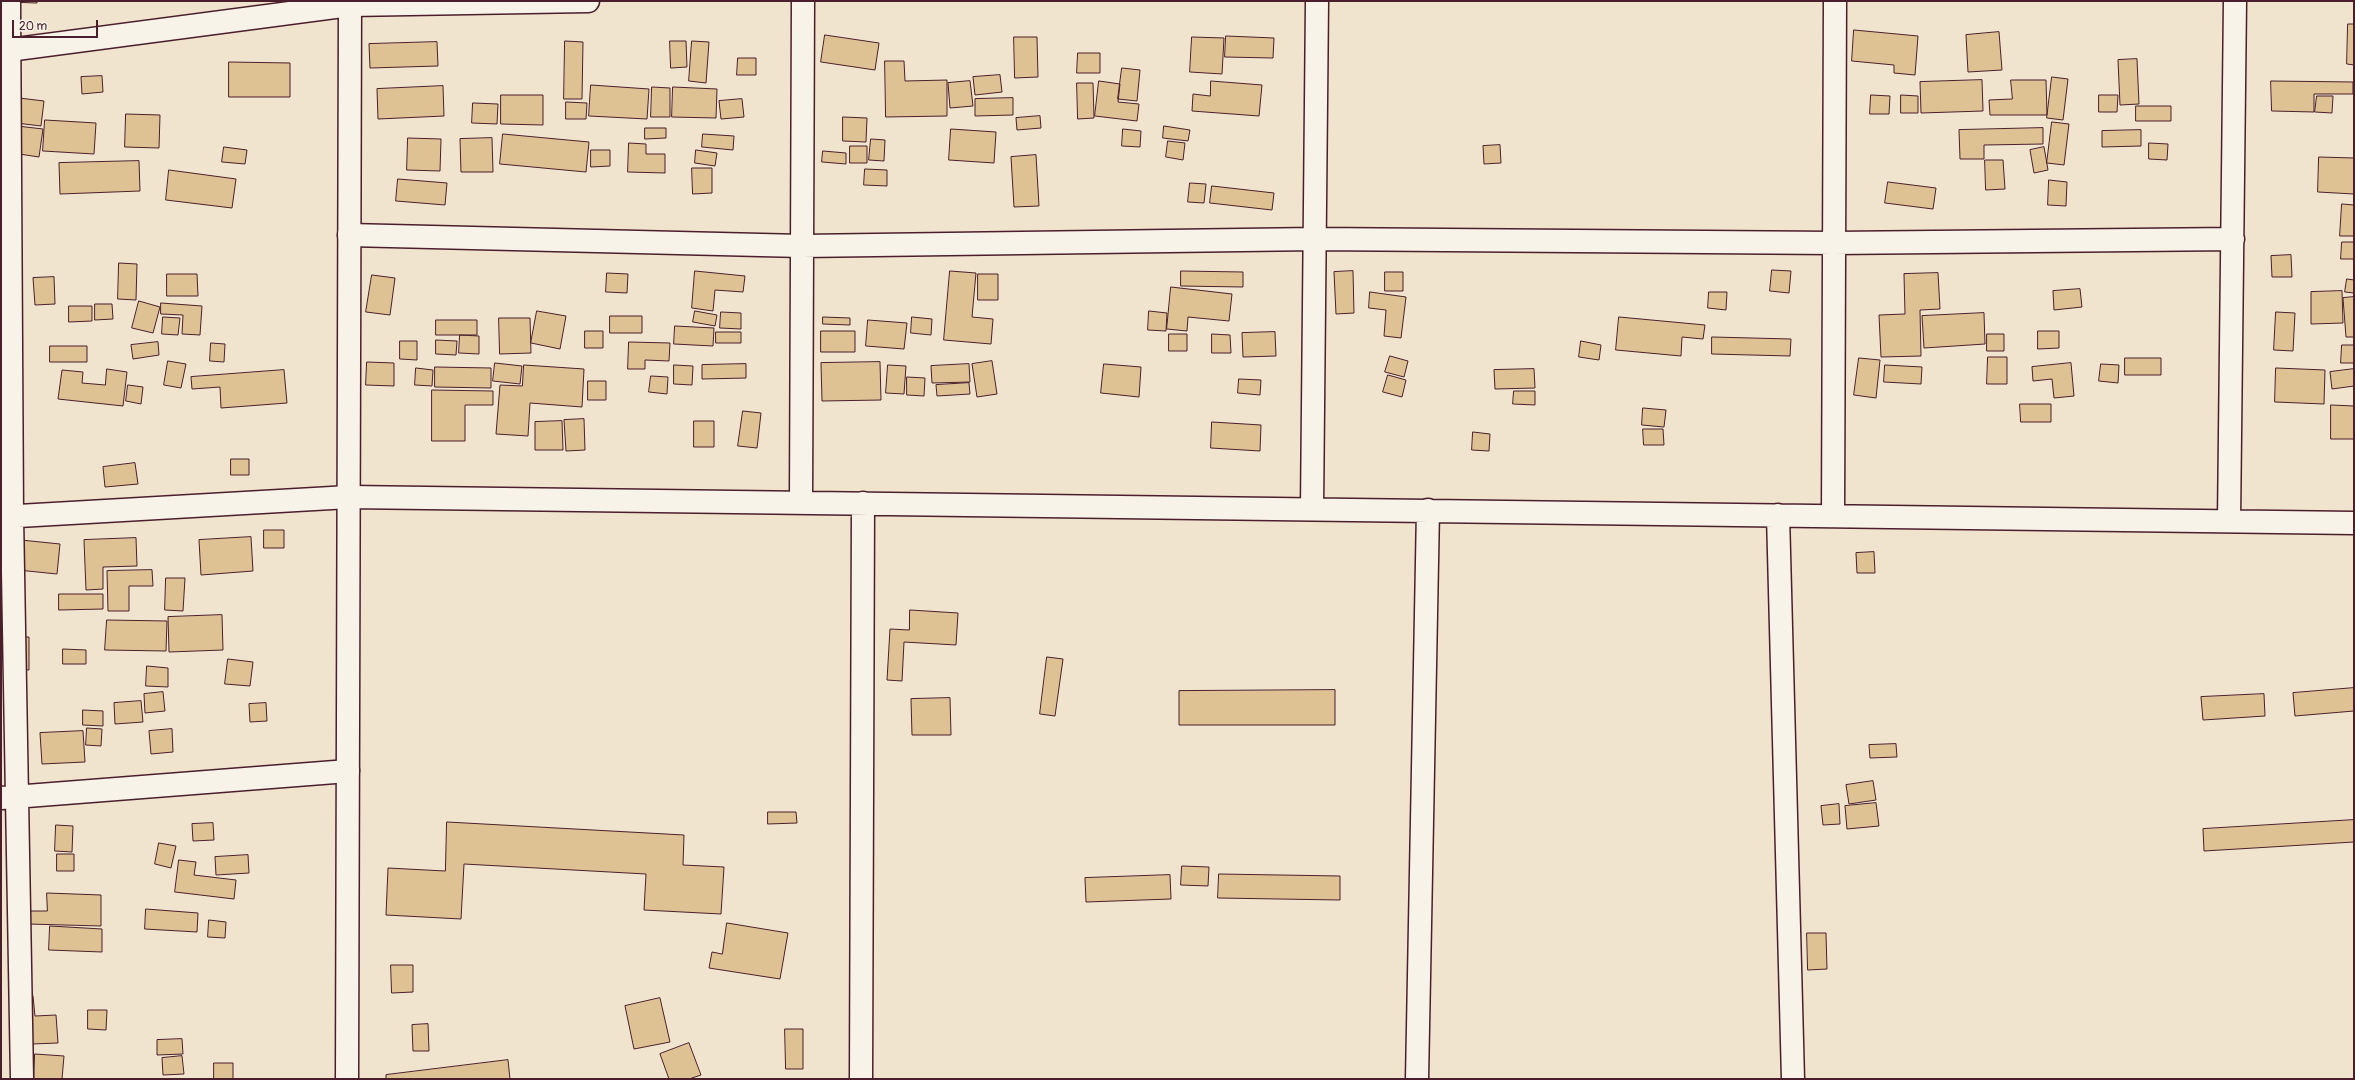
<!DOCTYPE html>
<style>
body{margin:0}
#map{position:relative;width:2355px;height:1080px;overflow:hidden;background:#f0e4ce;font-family:Pangolin,sans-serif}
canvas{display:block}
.frame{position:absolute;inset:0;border:2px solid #4a1f2b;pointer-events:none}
.scale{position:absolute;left:12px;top:20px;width:86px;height:18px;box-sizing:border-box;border:2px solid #4a1f2b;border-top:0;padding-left:5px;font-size:12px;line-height:14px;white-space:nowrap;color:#4a1f2b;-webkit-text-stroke:3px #f7f3e8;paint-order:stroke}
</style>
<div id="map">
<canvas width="2355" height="1080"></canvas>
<div class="frame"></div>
<div class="scale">20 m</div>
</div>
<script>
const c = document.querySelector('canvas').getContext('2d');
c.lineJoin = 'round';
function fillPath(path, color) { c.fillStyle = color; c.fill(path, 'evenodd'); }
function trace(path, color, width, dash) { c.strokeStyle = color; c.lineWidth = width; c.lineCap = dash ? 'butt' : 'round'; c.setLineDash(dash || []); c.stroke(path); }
const building = new Path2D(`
 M6 1H37V3L6 2Z
 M278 1H300L278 5Z
 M2348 24H2354V65L2347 64Z
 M1854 30 1918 36 1915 75 1894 73V65L1852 61Z
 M1999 32 2002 70 1968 72 1966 35Z
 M825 35 879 43 875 70 821 62Z
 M1226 36 1274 38 1273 58 1225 57Z
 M1014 37H1037L1038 77 1015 78Z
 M1192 37 1224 38 1222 74 1190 72Z
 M565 41 583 42 582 99H564Z
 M670 41H686L687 67 671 68Z
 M692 41 709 42 706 83 689 81Z
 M437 42 438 66 370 68 369 44Z
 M1078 53H1100V73H1077Z
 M738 58H756V75H737Z
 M2137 59 2139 104 2120 105 2118 60Z
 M885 61H904L905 81 947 80V116L886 117Z
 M229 62 290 63V97H229Z
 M1122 68 1140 70 1137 101 1118 99Z
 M1000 75 1002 92 975 95 973 77Z
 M102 76 103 92 82 94 81 77Z
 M2052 77 2068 79 2063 120 2047 118Z
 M1982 80 1983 111 1921 113 1920 82Z
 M2011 80H2046L2047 115H1990L1989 100 2012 99Z
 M970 81 973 106 950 108 948 83Z
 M1099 81 1120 84 1118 102 1139 104 1137 121 1095 116Z
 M1211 81 1262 85 1259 116 1192 111 1193 94 1210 96Z
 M2271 81 2353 82V94H2314V112L2272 111Z
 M1077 83H1093L1094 118 1078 119Z
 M591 85 649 89 647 119 589 116Z
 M443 86 444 116 378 119 377 89Z
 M652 87 670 88V117H651Z
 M673 87 717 89 716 118 672 117Z
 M501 95H543V125L501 124Z
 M1871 95 1890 96 1889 114H1870Z
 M1901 95 1918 96V113H1901Z
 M2099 95H2118L2117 112H2099Z
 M2317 96H2333L2332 113 2315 112Z
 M11 97 44 101 41 126 8 122Z
 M1013 98V115L975 116V99Z
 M742 99 744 117 721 119 719 101Z
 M566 102 587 103 586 119H566Z
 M473 103 498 104 497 124 472 123Z
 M2136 106H2171V121H2136Z
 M126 114 160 115 159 148 125 147Z
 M1040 116 1041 128 1017 130 1016 118Z
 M843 117 867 118 866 142 843 141Z
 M45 120 96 123 94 154 43 151Z
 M2052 122 2069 124 2064 165 2047 163Z
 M9 125 43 129 39 157 6 152Z
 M1164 126 1190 130 1188 141 1163 138Z
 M645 128H666V138L645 139Z
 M2043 128V144L1984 145V159H1960L1959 130Z
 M951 129 996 132 994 163 949 160Z
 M1123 129 1141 131 1140 147 1122 146Z
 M2141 130V146L2102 147V131Z
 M503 134 589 142 586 172 500 164Z
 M703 134 734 136 733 150 702 147Z
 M408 138 441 139 440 171 407 170Z
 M492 138 493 172H461L460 139Z
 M871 139 885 140 884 161 869 160Z
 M1168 141 1185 143 1183 160 1166 157Z
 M629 143 646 144V154H665V173L628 172Z
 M2149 143 2168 144 2167 160 2149 159Z
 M1500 145 1501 163 1484 164 1483 146Z
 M850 146H867V163H850Z
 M224 147 247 150 245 164 222 162Z
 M2044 147 2048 170 2034 173 2030 150Z
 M591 150H610V166L591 167Z
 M696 150 717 153 715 166 695 163Z
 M823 151 846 153V164L822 162Z
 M1036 155 1039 206 1014 207 1011 157Z
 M2319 157 2354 158V194L2318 192Z
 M1985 160H2003L2005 189 1986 190Z
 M139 161 140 191 60 194 59 163Z
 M692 168H712V193L693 194Z
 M865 169 887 170V186L864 185Z
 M169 170 236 179 232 208 166 200Z
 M398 179 447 183 445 205 396 201Z
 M2049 180 2067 182 2066 206 2048 205Z
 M1888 182 1936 188 1933 209 1885 203Z
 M1190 183 1206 184 1204 203 1188 202Z
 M1212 186 1274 193 1272 210 1210 203Z
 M2342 204 2354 205V236H2340Z
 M2342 242H2354V259H2341Z
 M2291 255 2292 277H2272L2271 256Z
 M119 263 137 264 136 300 118 299Z
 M1772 270 1791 271 1789 293 1770 291Z
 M695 271 745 276 743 292 715 290 713 311 692 308Z
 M950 271 976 273 972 317 993 319 991 344 944 340Z
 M1181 271 1243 272V287L1181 286Z
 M1353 271 1354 313 1336 314 1334 272Z
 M1385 272H1403V291H1385Z
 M607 273 628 274 627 293 606 292Z
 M1938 273 1940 309 1920 310 1921 356 1881 357 1879 315 1905 314 1904 274Z
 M167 274H197L198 296H167Z
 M978 274H998V300H978Z
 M372 275 395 278 390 315 366 312Z
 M54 277 55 304 35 305 33 278Z
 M2347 279 2354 280V293L2345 292Z
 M1171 287 1232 294 1229 321 1188 317 1187 331 1167 329Z
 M2080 289 2082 307 2054 310 2053 291Z
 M2342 291 2343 323 2311 324V292Z
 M1370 292 1406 297 1401 338 1384 336 1386 310 1369 308Z
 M1709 292H1727L1726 310 1708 308Z
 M2354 297V337H2346L2343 298Z
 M139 301 160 307 153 333 132 328Z
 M161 303 202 306 200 335 182 334 183 315 161 314Z
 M95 304H112L113 319 95 320Z
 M69 306H92V321L69 322Z
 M537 311 566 316 560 349 531 343Z
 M695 311 717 315 715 326 693 322Z
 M1149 311 1167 313 1166 331 1148 330Z
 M721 312 741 313V329L720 328Z
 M2276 312 2295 313 2293 351 2274 350Z
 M1984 313 1985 344 1924 348 1922 316Z
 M610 316H642V333H610Z
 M163 317 180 318 178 335 162 334Z
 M823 317 850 318V325L823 324Z
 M912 317 932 319 931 335 911 333Z
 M1619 317 1705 325 1703 339 1682 337 1681 356 1616 350Z
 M499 318H530L531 353 500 354Z
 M436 320H477V335H436Z
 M868 320 907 323 904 349 866 346Z
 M675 326 714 328 713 346 674 344Z
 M585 331H603V348H585Z
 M821 331H855V352H821Z
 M2038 331H2059V348L2038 349Z
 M716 332H741V343H716Z
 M1275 332 1276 356 1243 357 1242 333Z
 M1169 334H1187V351H1169Z
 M1212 334 1230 335 1231 353H1212Z
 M1987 334H2004V351H1987Z
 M460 335 479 336V354L459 353Z
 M1712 337 1791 339 1790 356 1712 354Z
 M436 340 457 341 456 355 436 354Z
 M400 341H417V360L400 359Z
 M1581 341 1601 345 1599 360 1579 357Z
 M158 342 159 355 133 359 131 345Z
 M629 342 670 343 669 361 645 360V369H628Z
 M211 343 225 344 224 362 210 361Z
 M2342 345H2354V363H2341Z
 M50 346H87V362H50Z
 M1390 356 1408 361 1404 377 1385 372Z
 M1988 357H2007V384H1987Z
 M1859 358 1880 360 1876 398 1854 395Z
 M2125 358H2161V375H2125Z
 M168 361 186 364 181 388 164 385Z
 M992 361 997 394 977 397 972 364Z
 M367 362 394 363V386L366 385Z
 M880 362 881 400 822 401 821 363Z
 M495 363 522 366 520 384 493 381Z
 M2071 363 2074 396 2054 398 2052 379 2033 381 2032 367Z
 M746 364V378L702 379V365Z
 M969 364 970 382 932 383 931 366Z
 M1104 364 1141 367 1139 397 1101 393Z
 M2101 364 2119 365 2118 383 2099 381Z
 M524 365 584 369 582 407 530 403 528 436 496 434 500 385 522 386Z
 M674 365 693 366 692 385 674 384Z
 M888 365 906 366 904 394 886 393Z
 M1885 365 1922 367 1921 384 1884 382Z
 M435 367 491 368V388L435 387Z
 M416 368 433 370 432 386 415 385Z
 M2276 368 2325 370 2324 404 2275 402Z
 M107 369 127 372 123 406 58 399 62 370 83 372 82 383 105 385Z
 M1534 369 1535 388 1495 389 1494 370Z
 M2354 369V386L2332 389 2330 372Z
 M284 370 287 403 221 408 220 387 192 389 191 377Z
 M1388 375 1406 380 1402 397 1383 392Z
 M651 376 668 377 667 394 649 392Z
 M907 377 925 378 924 396 907 395Z
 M1239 379 1261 380 1260 395 1238 393Z
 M588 381H606V400H588Z
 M969 383 970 394 937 396 936 385Z
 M128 385 143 387 141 404 126 401Z
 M432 390 493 391V405H465V441H432Z
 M1514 391H1535V405L1513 404Z
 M2020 404H2051V422H2021Z
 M2331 405 2354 406V439H2331Z
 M1643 408 1666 410 1664 427 1642 425Z
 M743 411 761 413 757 448 738 446Z
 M584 419 585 450 566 451 564 420Z
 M562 421 563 450H535V422Z
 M694 421H714V447H694Z
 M1212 422 1261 425 1260 451 1211 448Z
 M1643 429H1663L1664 445H1644Z
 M1473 432 1490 434 1489 451 1472 450Z
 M231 459H249V475H231Z
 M135 463 138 484 105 487 103 467Z
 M264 530H284V548H264Z
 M251 537 253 571 201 575 199 540Z
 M136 538 137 566 103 567V589L86 590 84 540Z
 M11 539 60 544 57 574 8 569Z
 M1874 552 1875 573H1857L1856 553Z
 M152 570 153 586H129V611H108L107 571Z
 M166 578H185L183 611 165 610Z
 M59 594H103V609L59 610Z
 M910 610 958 613 956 645 904 642 902 681 887 680 890 629 909 630Z
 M222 615 223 650 169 652 168 617Z
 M107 620 167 621 166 651 105 650Z
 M9 637H29V670L9 669Z
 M63 649 86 650V664H63Z
 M1047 657 1063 659 1055 716 1040 714Z
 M228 659 253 662 250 686 225 684Z
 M147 666 168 668V687L146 686Z
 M2354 688V711L2295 716 2293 693Z
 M1335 690V725H1179V691Z
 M163 692 165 711 145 713 144 694Z
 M2264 694 2265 716 2203 720 2201 697Z
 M950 698 951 735H912L911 699Z
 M141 701 143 722 115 724 114 703Z
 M266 703 267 721 250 722 249 704Z
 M83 710 103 711V726L83 725Z
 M87 728 102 729 101 746 86 745Z
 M172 729 173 752 151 754 149 731Z
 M83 731 85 762 42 764 40 733Z
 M1896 744 1897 757 1870 758 1869 745Z
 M1873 781 1876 800 1849 804 1846 785Z
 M1876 803 1879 826 1847 829 1845 806Z
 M1839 804 1840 824 1823 825 1821 806Z
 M768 812H796L797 823 768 824Z
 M2354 820V842L2204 851 2203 829Z
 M447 822 684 835 683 865 724 867 721 914 644 910 646 874 464 864 461 919 386 915 388 868 445 871Z
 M213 823 214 840 193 841 192 824Z
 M56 825 73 826 72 852 55 851Z
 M159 843 176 846 171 868 155 864Z
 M57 854H74V871H57Z
 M248 855 249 873 216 875 215 857Z
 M179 860 196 862 194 875 236 880 234 899 175 892Z
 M1182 866 1209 867 1208 886 1181 885Z
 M1219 874 1340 876V900L1218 898Z
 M1170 875 1171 899 1086 902 1085 878Z
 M47 893 101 895V926L28 924 29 911H47Z
 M146 909 198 913 197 932 145 929Z
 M209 920 226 922 225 938 208 937Z
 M727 923 788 933 780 979 709 968 712 952 722 954Z
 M50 926 102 929V952L49 950Z
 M1807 933H1826L1827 969 1808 970Z
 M391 965H413V992L392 993Z
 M33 996 35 1016 56 1015 58 1043 32 1044 12 997Z
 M660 998 670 1042 634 1049 625 1006Z
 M88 1010H107L106 1030 88 1029Z
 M428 1024 429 1051H413L412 1025Z
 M785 1029H803V1069H786Z
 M182 1039 183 1054 157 1055V1040Z
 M689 1043 701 1075 689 1079H669L660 1054Z
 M35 1054 64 1056 62 1079H34Z
 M182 1056 184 1074 163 1075 162 1058Z
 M508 1060 510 1079H386V1075Z
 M214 1063H233V1079H214Z`);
const street = new Path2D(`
 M9 1 12 516 22 1079
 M1 51 350 5 588 1
 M349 235 802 246 1315 239 1834 243 2233 239
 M801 503 803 1
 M1312 509 1317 1
 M1778 515 1793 1079
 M1833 516 1835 1
 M1 517 349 497 2354 523
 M2229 521 2235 1
 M1 798 348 771
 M861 1079 863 503
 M1417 1079 1428 510`);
const secondary = new Path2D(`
 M347 1079 350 1`);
fillPath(building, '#dfc293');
trace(building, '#4a1f2b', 1);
trace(street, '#4a1f2b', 25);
trace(secondary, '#4a1f2b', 25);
trace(street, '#f7f3e8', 22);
trace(secondary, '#f7f3e8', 22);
</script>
